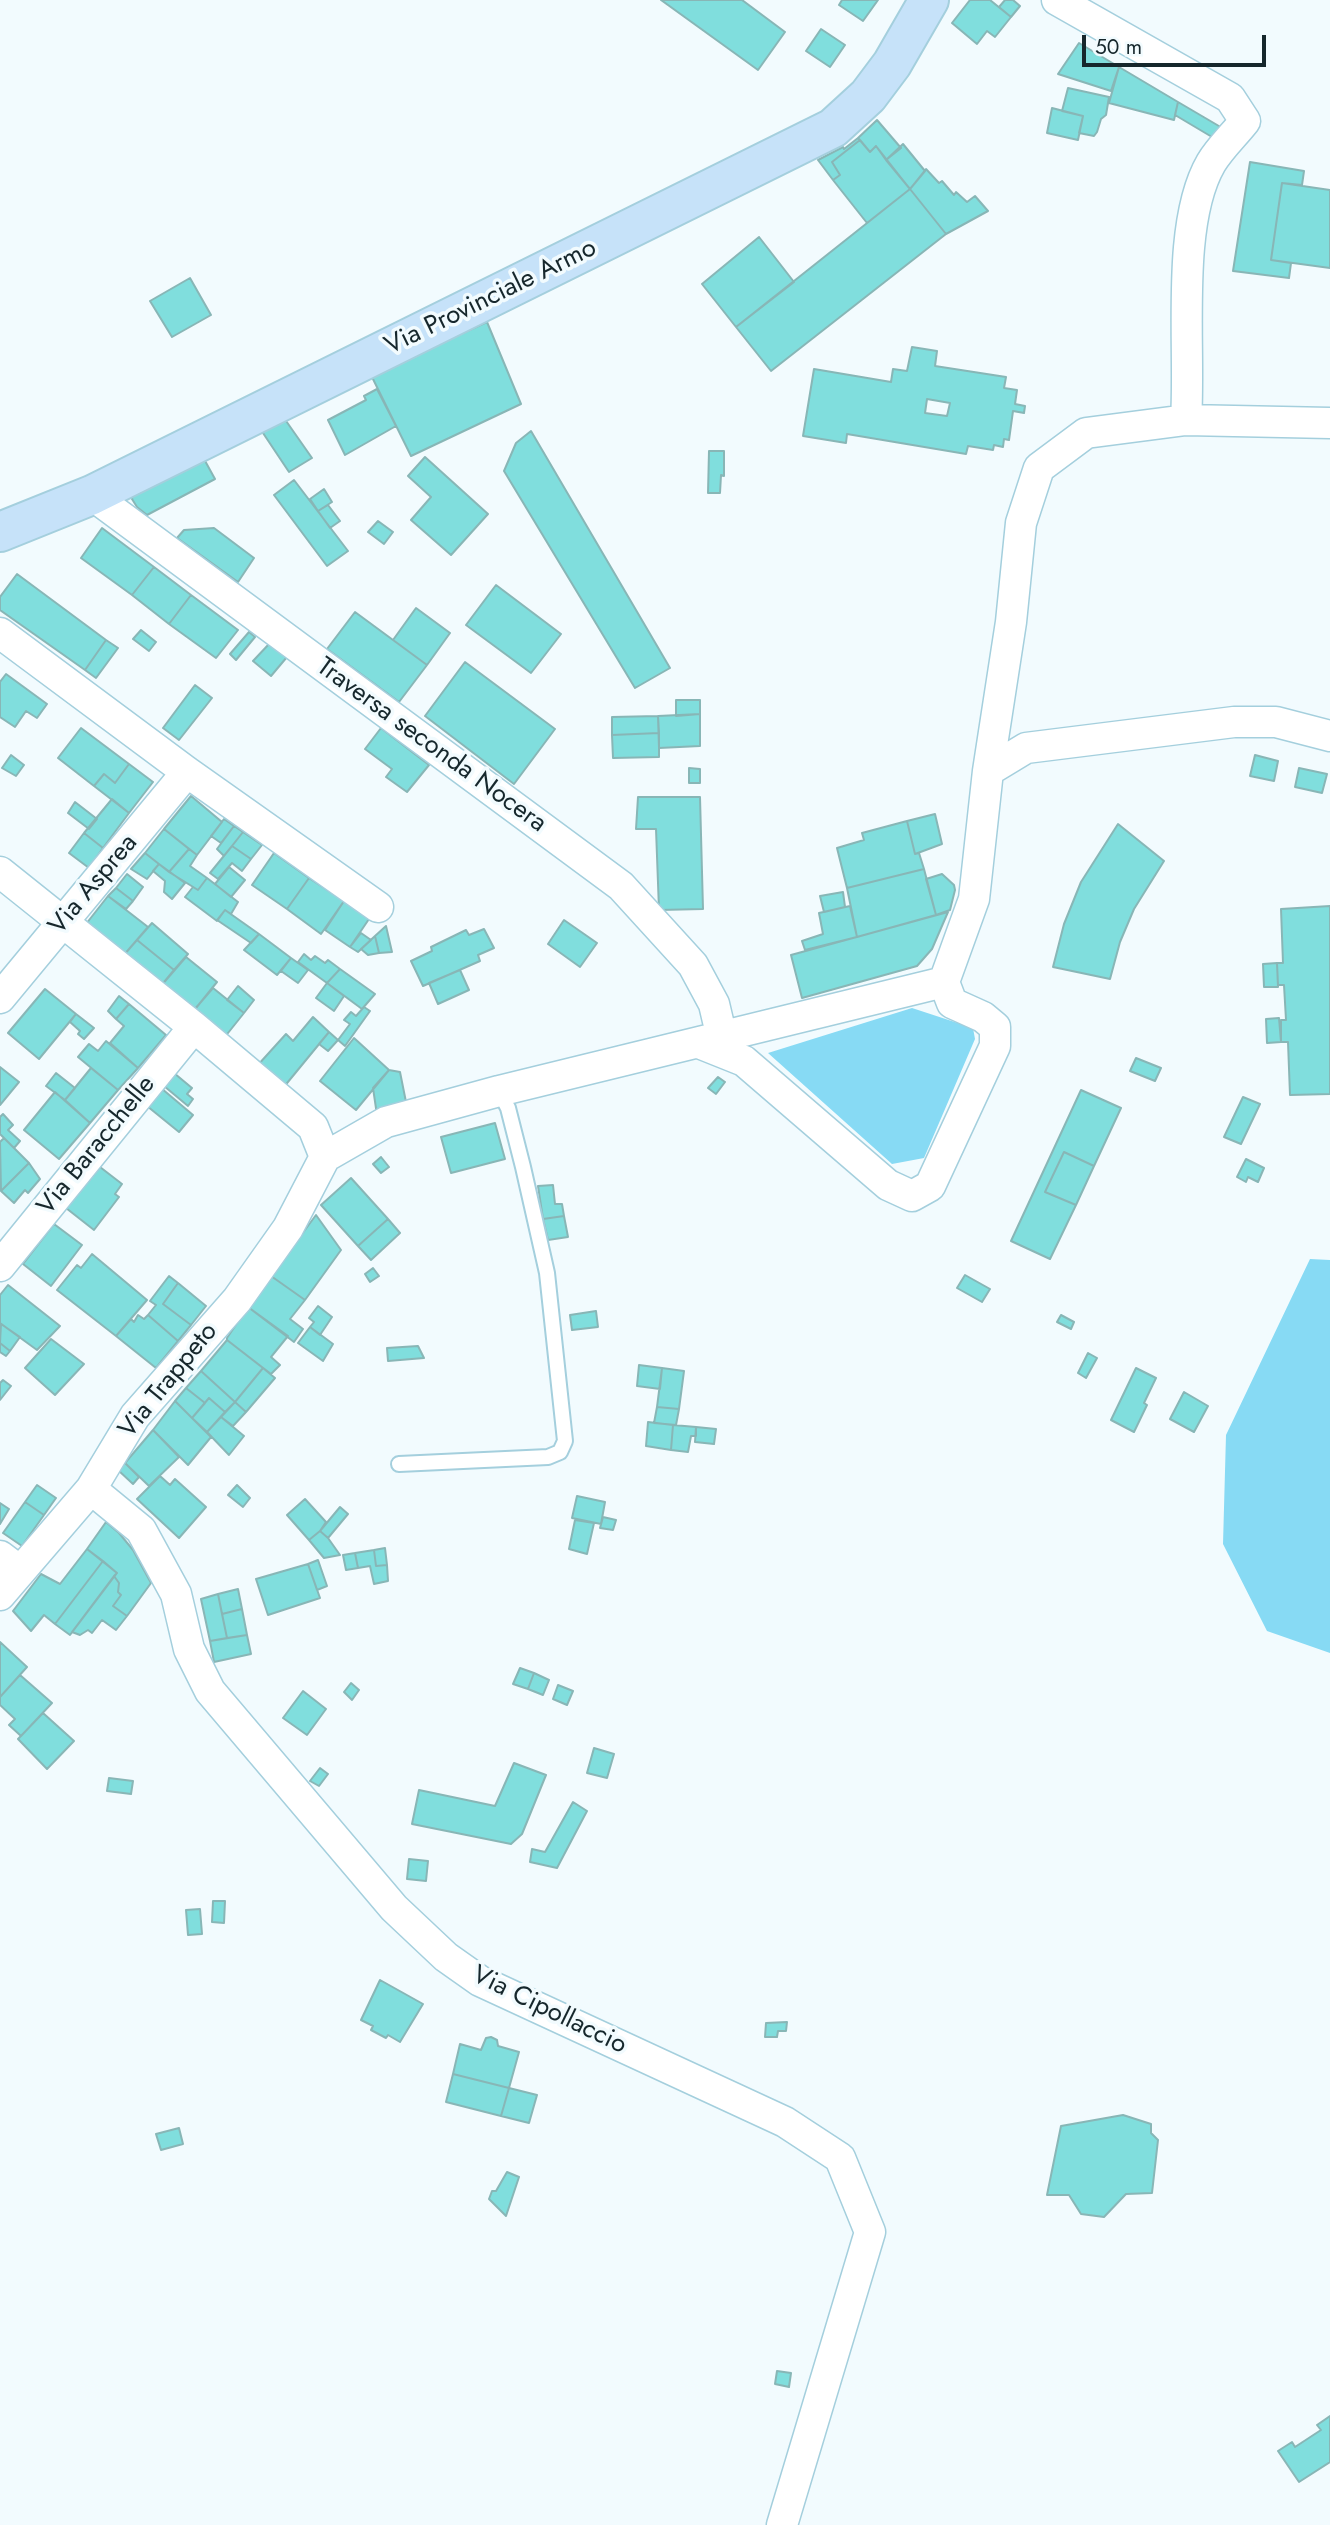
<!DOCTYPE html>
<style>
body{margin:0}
#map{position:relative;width:1330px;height:2525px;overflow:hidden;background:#f2fbfe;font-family:Jost,sans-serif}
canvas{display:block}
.scale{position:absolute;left:1082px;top:35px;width:184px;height:32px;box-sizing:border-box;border:4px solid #16272c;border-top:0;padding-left:9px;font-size:21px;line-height:24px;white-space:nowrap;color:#16272c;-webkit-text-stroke:5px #f2fbfe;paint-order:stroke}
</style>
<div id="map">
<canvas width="1330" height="2525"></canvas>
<div class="scale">50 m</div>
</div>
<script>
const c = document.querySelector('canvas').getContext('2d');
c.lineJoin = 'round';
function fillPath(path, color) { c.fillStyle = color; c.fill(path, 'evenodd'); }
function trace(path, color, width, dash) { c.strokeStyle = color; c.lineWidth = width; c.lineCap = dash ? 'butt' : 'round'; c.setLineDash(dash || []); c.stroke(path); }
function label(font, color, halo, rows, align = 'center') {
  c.font = font + ' Jost,sans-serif'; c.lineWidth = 7; c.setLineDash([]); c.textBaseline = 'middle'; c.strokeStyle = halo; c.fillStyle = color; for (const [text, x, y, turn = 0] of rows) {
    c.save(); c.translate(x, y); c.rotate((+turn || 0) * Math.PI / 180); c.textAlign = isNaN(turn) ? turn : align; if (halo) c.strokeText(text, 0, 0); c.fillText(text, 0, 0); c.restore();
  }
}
const green = new Path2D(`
 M912 1008 973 1028 975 1039 924 1158 892 1164 768 1053Z
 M1310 1259 1330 1260V1653L1267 1631 1223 1544 1226 1435Z`);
const building = new Path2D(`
 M661 0H742L785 32 758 70Z
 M842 0H878L863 21 839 5Z
 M970 0H990L1011 17 995 37 987 31 977 44 952 23Z
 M1005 0H1013L1020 6 1011 17 999 7Z
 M821 29 845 45 830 67 806 51Z
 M1079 43 1119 67 1111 91 1058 74Z
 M1119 67 1178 102 1174 120 1109 103Z
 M1068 88 1109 97 1106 115 1101 119 1097 132 1094 136 1079 133 1083 116 1062 111Z
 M1178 102 1224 129 1212 137 1175 115Z
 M1052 108 1083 116 1078 140 1047 133Z
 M877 120 901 148 886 160 876 146 870 152 858 138Z
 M858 138 860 140 832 162 840 175 833 180 818 160 843 147 844 149Z
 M860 140 870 152 876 146 910 189 867 223 833 180 840 175 832 162Z
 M903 144 925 171 910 189 886 160Z
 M1250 162 1304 171 1302 185 1282 183 1271 260 1291 263 1289 278 1233 271Z
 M926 169 939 183 942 181 954 195 956 192 967 202 975 196 988 211 946 234 910 189Z
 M1282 183 1330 190V268L1271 260Z
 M910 189 946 234 771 371 736 327Z
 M759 237 794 282 736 327 702 284Z
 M190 278 211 315 172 337 150 301Z
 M487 322 521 404 411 456 371 375Z
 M912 347 937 351 935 366 1006 377 1004 388 1017 390 1015 404 1025 406 1024 413 1013 411 1009 440 1004 439 1003 447 994 445 993 450 968 446 966 454 847 434 846 443 803 436 814 369 891 382 893 369 907 371ZM927 399 950 403 947 416 925 413Z
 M377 389 396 426 345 455 328 420 366 400 364 396Z
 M284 418 312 458 289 472 261 430Z
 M531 431 670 668 635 688 504 471 516 443Z
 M709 451H724V476L721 475 720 493H708Z
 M425 457 488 514 451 555 411 520 431 497 408 476Z
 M204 459 215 479 147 515 137 507 132 499 133 494Z
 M294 480 348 551 327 566 274 495Z
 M324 489 332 502 318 511 310 499Z
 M328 505 340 521 330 528 318 511Z
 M378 521 393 532 384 544 368 532Z
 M102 528 154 567 132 595 81 558Z
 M214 528 254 558 238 582 177 538 184 530Z
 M154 567 191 595 169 624 132 595Z
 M17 574 106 640 85 670 0 610V597Z
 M496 585 561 634 531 673 466 625Z
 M191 595 238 630 216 658 169 624Z
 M416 608 450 633 427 665 393 640Z
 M355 612 427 665 399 702 327 649Z
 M141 630 156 642 149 651 133 639Z
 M249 632 255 637 236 660 230 654Z
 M106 640 118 648 96 678 85 670Z
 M269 644 287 657 271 676 253 661Z
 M465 662 555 729 514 784 425 716Z
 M6 674 47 704 37 718 26 711 15 727 0 717V682Z
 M195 685 212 698 179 740 163 728Z
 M676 700H700V714L676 716Z
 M700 714V746L659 748 658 716Z
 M658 716 659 733 612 735V717Z
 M81 728 129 764 115 783 104 774 94 786 58 758Z
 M381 728 429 765 407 792 386 777 392 769 365 749Z
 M659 733V757L613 758 612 735Z
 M11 755 24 765 16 776 2 768Z
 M1255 755 1278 761 1274 781 1250 776Z
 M129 764 153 782 129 813 94 786 104 774 115 783Z
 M689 768 700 769V783H689Z
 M1299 768 1327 774 1322 793 1295 787Z
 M191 796 222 822 197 855 164 829Z
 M638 797H700L703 909 659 910 656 829H636Z
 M112 799 129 813 103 848 84 833Z
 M75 802 97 819 89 829 68 813Z
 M935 814 942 844 915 854 907 821Z
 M224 819 234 826 221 843 211 836Z
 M907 821 915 854 919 853 924 869 847 888 837 848 864 840 862 833Z
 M1118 824 1164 861 1134 909 1120 942 1110 979 1053 967 1064 924 1081 882Z
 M234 826 243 832 224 856 217 849Z
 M164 829 189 849 169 872 145 853Z
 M243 832 262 845 251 859 232 846Z
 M84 833 103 848 89 868 69 853Z
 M232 846 251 859 242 871 232 863 218 879 210 873Z
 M189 849 197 855 190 866 207 878 198 890 169 872Z
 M145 853 159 864 147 879 131 869Z
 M274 853 309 878 287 909 252 885Z
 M159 864 185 883 172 899 164 892 165 881 153 871Z
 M229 867 245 880 231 897 215 884Z
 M924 869 936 915 857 937 847 888Z
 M127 874 143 887 133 901 116 888Z
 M942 874 954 885 955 890 950 910 936 915 926 879Z
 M207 878 238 902 231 914 225 910 217 921 185 897 193 887 198 890Z
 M309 878 344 901 321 934 287 909Z
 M116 888 133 901 126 909 108 896Z
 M843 892 845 907 824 912 820 896Z
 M108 896 148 927 123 956 86 924Z
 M344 901 369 919 350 947 325 930Z
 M850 906 857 937 805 950 802 941 823 934 819 913Z
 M1330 906V1094L1290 1095 1288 1042H1281V1020H1286L1284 985H1278L1277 963H1283L1281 909Z
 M225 910 259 934 251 943 217 920Z
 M948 912 932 949 917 966 802 998 791 955Z
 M564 920 597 943 580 967 548 944Z
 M152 923 188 954 174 970 137 940Z
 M386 926 392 952 379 953 375 936Z
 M484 929 494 948 478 955 480 961 423 986 411 961 432 951 431 947 466 930 469 935Z
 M361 933 371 940 358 952 350 947Z
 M259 934 291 958 277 975 244 950Z
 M375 936 379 953 368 955 361 949Z
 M137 940 174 970 160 987 123 956Z
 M304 954 311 960 315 956 325 963 328 960 340 969 327 983 298 962Z
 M186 957 217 982 192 1013 160 987Z
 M291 958 308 970 298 983 281 971Z
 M1277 963 1278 987H1264L1263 964Z
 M340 969 375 994 362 1009 327 983Z
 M460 970 469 990 438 1004 429 983Z
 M327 983 344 996 334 1011 316 998Z
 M238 986 254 1000 244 1013 227 1000Z
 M213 988 244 1013 220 1043 188 1017Z
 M45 989 76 1014 39 1059 8 1033Z
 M119 996 129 1004 116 1019 108 1011Z
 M129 1004 166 1035 138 1068 110 1043 124 1026 116 1019Z
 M364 1007 370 1011 345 1046 338 1040 350 1024 344 1020 351 1012 356 1016Z
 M76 1014 94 1028 84 1039 78 1034 80 1031 70 1022Z
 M313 1017 329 1032 283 1088 257 1066 286 1034 293 1041Z
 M1279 1018 1281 1042 1267 1043 1266 1019Z
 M329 1032 338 1040 328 1051 319 1044Z
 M354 1038 389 1070 356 1110 320 1081Z
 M106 1041 138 1068 118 1090 78 1057 89 1044 98 1051Z
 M1136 1058 1161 1068 1155 1081 1130 1071Z
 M0 1067 19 1082 0 1105Z
 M91 1068 118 1090 90 1123 65 1100Z
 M389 1070 400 1072 407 1107 377 1115 373 1088Z
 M56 1073 75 1088 65 1100 46 1086Z
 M174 1073 192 1088 187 1094 193 1099 188 1106 164 1086Z
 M718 1077 725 1082 716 1094 708 1088Z
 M161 1088 193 1115 179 1132 147 1106Z
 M1081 1090 1121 1108 1094 1166 1064 1152 1045 1192 1076 1205 1050 1259 1011 1241Z
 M55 1092 90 1123 59 1159 24 1130Z
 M1243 1097 1260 1104 1241 1144 1224 1137Z
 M3 1114 13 1125 8 1130 20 1141 14 1148 0 1134V1117Z
 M495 1123 505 1159 451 1173 441 1137Z
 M4 1138 29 1163 1 1191 0 1142Z
 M1064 1152 1094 1166 1076 1205 1045 1192Z
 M381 1157 389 1167 381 1173 373 1164Z
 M1246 1159 1264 1168 1258 1182 1248 1177 1246 1182 1237 1177Z
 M29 1163 40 1179 28 1193 25 1190 14 1203 1 1191Z
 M100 1167 122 1184 115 1194 119 1197 94 1230 66 1208Z
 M351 1178 388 1219 358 1246 321 1205Z
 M553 1185 555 1204H562L564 1216 543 1219 538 1186Z
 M316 1215 341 1250 305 1300 271 1276Z
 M564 1216 568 1237 548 1240 543 1219Z
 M388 1219 400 1233 371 1260 358 1246Z
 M54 1224 82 1245 51 1286 23 1264Z
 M92 1254 147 1300 116 1336 57 1290 77 1265 81 1268Z
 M373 1268 379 1276 370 1282 365 1274Z
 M965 1275 990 1289 982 1302 957 1288Z
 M169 1276 178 1283 163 1304 191 1325 178 1341 148 1315 156 1305 150 1301Z
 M271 1276 305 1300 290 1319 303 1329 294 1342 248 1307Z
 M178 1283 206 1306 191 1325 163 1304Z
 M8 1285 60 1326 37 1350 0 1323V1295Z
 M318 1306 332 1317 320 1335 310 1327 314 1322 309 1318Z
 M248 1307 288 1336 271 1357 280 1365 271 1374 227 1340V1338Z
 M596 1311 598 1327 572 1330 570 1315Z
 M138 1315 144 1319 148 1315 178 1341 156 1368 116 1336 131 1319 134 1322Z
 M1061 1315 1074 1322 1071 1329 1057 1322Z
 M1 1324 20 1337 10 1351 0 1343Z
 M310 1327 333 1344 323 1361 298 1343Z
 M51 1339 84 1364 55 1395 25 1368Z
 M227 1340 263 1368 235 1402 201 1371Z
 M0 1343 10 1351 6 1356 0 1352Z
 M418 1346 424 1358 388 1361 387 1348Z
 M1088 1353 1097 1358 1086 1378 1078 1373Z
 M639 1365 662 1368 660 1389 637 1386Z
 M263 1368 275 1378 246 1412 235 1402Z
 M662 1368 684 1371 679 1409 657 1407Z
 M1136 1368 1156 1378 1144 1403 1147 1405 1134 1432 1111 1420Z
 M201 1371 235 1402 225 1412 209 1398 205 1403 186 1388Z
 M3 1380 11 1386 0 1400V1383Z
 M186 1388 205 1403 192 1418 175 1401Z
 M1184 1392 1208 1406 1194 1432 1170 1419Z
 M209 1398 225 1412 207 1432 192 1418Z
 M175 1401 211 1437 188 1465 153 1430Z
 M235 1402 246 1412 233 1426 221 1417Z
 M657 1407 679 1409 676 1425 654 1423Z
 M221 1417 244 1436 229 1455 207 1432Z
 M648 1422 673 1425 671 1450 646 1446Z
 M673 1425 696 1427V1436H691L688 1452 671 1450Z
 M696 1427 716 1429 714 1444 695 1442Z
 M153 1430 179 1457 149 1486 125 1463Z
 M125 1463 139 1477 133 1484 118 1470Z
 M160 1476 170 1485 175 1479 206 1507 179 1538 137 1499Z
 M37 1485 56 1498 44 1515 25 1502Z
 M237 1485 250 1498 243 1507 228 1495Z
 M577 1496 605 1502 601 1524 572 1518Z
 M305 1499 326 1522 320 1531 309 1540 287 1515Z
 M25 1502 44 1515 22 1546 3 1533Z
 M0 1503 9 1509 0 1524Z
 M340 1507 348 1514 328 1538 320 1531Z
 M603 1517 616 1520 613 1530 600 1528Z
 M575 1520 594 1523 587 1554 569 1549Z
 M106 1522 119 1533 133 1550 151 1583 127 1616 113 1606 121 1595 118 1592 119 1583 114 1576 117 1573 87 1549Z
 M320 1531 328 1538 340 1555 324 1558 309 1540Z
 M385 1548 387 1565 376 1566 374 1550Z
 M87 1549 103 1561 55 1624 44 1615 31 1631 13 1611 41 1574 60 1584Z
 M374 1550 376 1566 387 1565 388 1581 374 1584 370 1566 358 1568 355 1553Z
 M355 1553 358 1568 346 1570 343 1555Z
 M318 1560 327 1586 317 1590 308 1564Z
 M103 1561 117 1573 70 1635 55 1624Z
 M308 1564 320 1598 268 1615 256 1579Z
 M114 1576 119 1583 118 1592 121 1595 113 1606 127 1616 116 1630 102 1620 92 1633 88 1630 80 1635 72 1632Z
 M238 1589 242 1609 222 1614 218 1594Z
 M218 1594 227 1638 210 1641 201 1599Z
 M242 1609 247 1635 227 1638 222 1614Z
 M247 1635 251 1654 214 1662 210 1641Z
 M0 1642 27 1667 0 1697Z
 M520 1668 534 1673 528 1689 513 1684Z
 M534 1673 549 1680 543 1695 528 1689Z
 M20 1675 52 1703 21 1736 9 1725 15 1719 0 1705V1697Z
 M351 1683 359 1690 352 1700 344 1692Z
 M558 1685 573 1691 567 1705 553 1699Z
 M303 1691 326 1709 307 1735 283 1718Z
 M43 1713 74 1741 47 1769 18 1739Z
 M594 1748 614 1754 607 1778 587 1773Z
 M514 1763 546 1775 522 1834 511 1844 412 1824 419 1790 495 1806Z
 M320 1768 328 1774 319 1786 310 1781Z
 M109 1778 133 1781 131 1794 107 1791Z
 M573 1802 587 1811 557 1868 530 1862 532 1849 545 1852Z
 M409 1859 428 1861 426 1881 407 1879Z
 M213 1901H225L224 1923 212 1922Z
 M200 1909 202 1934 188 1935 186 1910Z
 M380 1980 423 2004 400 2042 388 2035 386 2038 371 2030 373 2026 361 2020Z
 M787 2022 786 2031H778L777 2037H765L766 2023Z
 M491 2037 497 2040 498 2046 519 2052 509 2088 453 2074 460 2044 481 2050 486 2038Z
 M453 2074 509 2088 501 2116 446 2102Z
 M509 2088 537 2095 529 2123 501 2116Z
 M1123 2115 1151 2124V2133L1158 2140 1152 2193 1126 2194 1104 2217 1081 2214 1069 2195H1047L1061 2126Z
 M179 2128 183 2144 161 2150 156 2134Z
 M507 2172 519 2177 506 2216 489 2199 492 2191H496Z
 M777 2371 791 2373 789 2387 775 2384Z
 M1330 2416V2462L1299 2482 1278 2451 1292 2442 1295 2447 1321 2430 1317 2425Z`);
const lane = new Path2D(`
 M399 1464 548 1457 560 1452 565 1441 547 1273 523 1167 508 1108 499 1091`);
const street = new Path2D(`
 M1186 420 1330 423
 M92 495 621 886 693 965 714 1004 722 1038
 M0 633 187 772 378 907
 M988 771 1026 748 1234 722H1276L1330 736
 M0 872 194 1027 313 1127 325 1157 386 1122 499 1091 944 982 952 1003 983 1017 995 1027V1046L930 1186 912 1196 888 1185 744 1061 699 1043
 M944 982 974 899 988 771 1011 622 1021 523 1039 468 1086 433 1186 420C1191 348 1175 225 1211 163 1220 148 1234 135 1245 121L1230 98 1057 0
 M0 998 187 772
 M0 1266 194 1027
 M91 1489 141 1530 176 1594 189 1649 210 1691 394 1908 446 1957 480 1981 785 2122 840 2158 870 2232 782 2525
 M0 1556 20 1571
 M0 1595 91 1489 135 1416 237 1300 288 1228 325 1157`);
const secondary = new Path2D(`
 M0 532 92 495 833 128 868 96 892 64 929 0`);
const streetNames = [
 ["Via Provinciale Armo",491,298,-26],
 ["Traversa seconda Nocera",431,746,36],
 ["Via Asprea",94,885,-50],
 ["Via Baracchelle",97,1146,-51],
 ["Via Trappeto",169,1381,-51],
 ["Via Cipollaccio",549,2011,26]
];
fillPath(green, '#87daf4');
fillPath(building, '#80dedd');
trace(building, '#88b6b6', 2);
trace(lane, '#a4cfdd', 18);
trace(street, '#a4cfdd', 33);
trace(secondary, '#a4cfdd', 42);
trace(lane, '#fff', 14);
trace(street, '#fff', 30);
trace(secondary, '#c6e2f9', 38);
label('26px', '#16272c', '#f2fbfe', streetNames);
</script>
